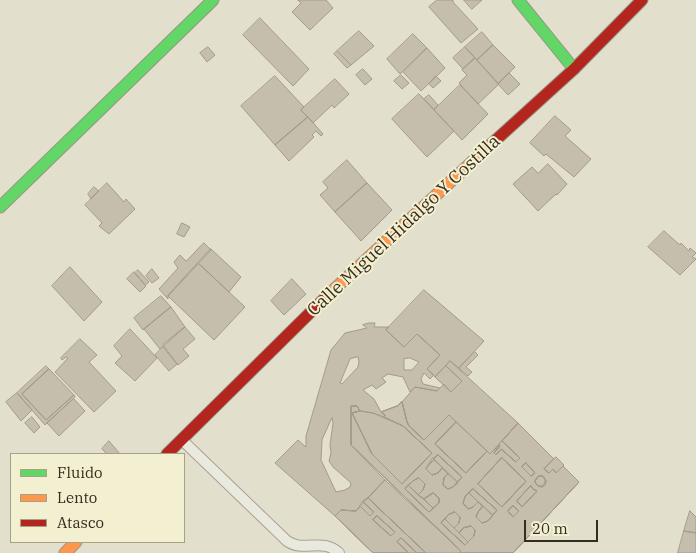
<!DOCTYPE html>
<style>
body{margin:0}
#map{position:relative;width:696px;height:553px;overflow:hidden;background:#e2dfcc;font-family:"IBM Plex Serif",serif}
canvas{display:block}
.legend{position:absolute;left:10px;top:453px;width:175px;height:90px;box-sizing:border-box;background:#f3efd1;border:1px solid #a7a189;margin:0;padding:6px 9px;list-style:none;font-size:15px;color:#352d1e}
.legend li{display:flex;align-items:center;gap:10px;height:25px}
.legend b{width:25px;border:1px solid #a7a189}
.scale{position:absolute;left:524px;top:520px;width:74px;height:22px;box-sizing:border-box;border:2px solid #352d1e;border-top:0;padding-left:6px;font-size:15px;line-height:18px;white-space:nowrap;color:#352d1e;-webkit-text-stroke:4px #f3efd1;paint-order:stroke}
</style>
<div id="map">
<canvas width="696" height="553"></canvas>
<ul class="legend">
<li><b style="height:6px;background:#63d668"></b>Fluido</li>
<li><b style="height:6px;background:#ff974d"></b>Lento</li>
<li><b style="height:6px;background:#b3261e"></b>Atasco</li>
</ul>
<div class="scale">20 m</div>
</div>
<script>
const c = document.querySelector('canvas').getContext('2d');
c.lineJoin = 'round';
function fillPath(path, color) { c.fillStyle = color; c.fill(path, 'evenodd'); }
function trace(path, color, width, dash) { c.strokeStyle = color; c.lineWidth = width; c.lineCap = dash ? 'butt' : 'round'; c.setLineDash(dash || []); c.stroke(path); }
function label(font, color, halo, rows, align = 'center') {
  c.font = font + ' "IBM Plex Serif",serif'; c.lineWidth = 4; c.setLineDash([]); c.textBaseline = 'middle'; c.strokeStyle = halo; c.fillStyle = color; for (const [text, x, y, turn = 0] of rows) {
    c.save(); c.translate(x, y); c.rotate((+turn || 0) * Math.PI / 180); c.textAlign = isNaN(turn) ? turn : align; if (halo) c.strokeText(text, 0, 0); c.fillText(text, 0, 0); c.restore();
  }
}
const building = new Path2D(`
 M298 0H326L333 8 310 30 292 12 301 3Z
 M437 0H453V2L478 29 461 43 429 7Z
 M464 0H482L472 9Z
 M260 18 309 69 293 86 243 35Z
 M359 31 374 46 351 65 337 51Z
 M482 32 493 45 477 60 465 47Z
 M413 34 427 48 400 74 387 59Z
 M493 45 515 67 498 84 477 60Z
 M208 47 215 55 207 62 200 53Z
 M465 47 475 58 463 69 453 58Z
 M427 48 445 68 421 91 403 72Z
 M337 51 351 65 347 68 334 54Z
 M475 58 499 84 478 104 459 83 467 75 462 70Z
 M363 69 372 79 365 85 356 75Z
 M509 73 520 84 508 95 498 84Z
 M401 75 409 83 402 89 394 81Z
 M275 76 304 107 301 110 308 117 275 145 241 106Z
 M436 76 441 81 433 88 429 84Z
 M335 79 349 94 334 108 332 105 313 123 301 110Z
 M460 85 488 114 462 140 434 110Z
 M419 94 454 131 427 157 392 119Z
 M429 95 438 105 434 110 424 99Z
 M555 116 571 130 565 136 591 159 574 177 546 154 544 156 530 143Z
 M308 117 323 134 321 136 316 131 312 135 314 137 289 161 275 145Z
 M347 160 367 183 335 212 320 195 328 188 323 182Z
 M548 164 567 184 557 195 556 194 538 211 513 184 532 167 538 173Z
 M107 183 124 202 126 199 135 209 109 234 99 226 102 223 85 205Z
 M367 183 392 210 361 241 335 212Z
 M94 187 99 191 91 199 88 194Z
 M182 223 190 227 184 237 177 234Z
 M664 231 680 245 681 243 689 251 690 248 696 253 692 257 696 259 680 275 648 247Z
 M204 243 211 250 168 296V299L159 289 178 268 174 262 180 255 186 261Z
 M211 249 241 277 229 292 198 263Z
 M198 263 245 307 214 340 168 296Z
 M70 267 102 302 84 321 52 286Z
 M152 269 159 278 152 283 146 276Z
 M138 270 149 282 145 285 135 273Z
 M134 272 146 286 140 292 127 279Z
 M292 279 306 294 284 315 271 301Z
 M424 290 484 341 459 368 450 361 435 377 427 369 440 355 417 334 404 347 386 330Z
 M161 296 171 307 143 330 134 318Z
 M171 307 185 327 160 349 144 329Z
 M369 323H375L374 327H389L386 330 404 347 417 334 440 355 427 369 434 375 430 379 424 373 421 379 423 384 440 388 437 391 415 387 410 392 403 377 388 374 382 378 386 382 376 389 372 385 363 390 374 399 381 412 385 415 384 417 373 413 360 411 357 406H351V445L385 480 356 511 341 510 335 516 275 463 298 440 306 447V436L331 350 345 333 367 328 363 325ZM358 357 359 362 358 367 342 384 340 383 350 359ZM410 358 419 362 412 370H404V359ZM332 418 333 423 330 445 331 453 329 461 333 467 351 483 350 487 345 490 336 492 321 460 322 440Z
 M185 327 195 339 183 349 189 356 178 365 163 345Z
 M130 329 157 358 135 381 115 363 122 356 114 346Z
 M80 339 97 355 89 362 116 391 94 412 55 372 68 358 66 357 62 360 61 358Z
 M163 347 177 364 169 371 155 355Z
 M475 352 478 355 466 367 472 372 468 376 459 368Z
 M450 361 518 423 490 454 449 415 424 440 409 426 407 422 402 402 415 387 437 391 444 384 451 392 462 381 446 366Z
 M46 366 49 369 22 394 46 420 74 395 75 397 45 425 17 393Z
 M446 366 462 381 451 392 435 377Z
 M49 369 74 395 46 420 22 394Z
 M17 393 32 410 21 421 6 402Z
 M74 399 85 411 59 436 47 423Z
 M402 402 407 422 409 426 424 440 449 415 456 422 435 444 466 473 487 451 490 454 498 446H500L494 453 496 455 501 449 516 462 520 458 502 441 518 423 554 459 544 469 549 473 553 469 556 473 563 466 579 482 513 553H459L461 551 351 445V406H357L360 411 352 413 372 454 402 484 432 453 403 426 384 417 385 415 381 412 397 406ZM438 455 462 477 453 487 448 489 443 485 444 478 448 474 442 468 438 473 432 475 426 469ZM502 458 526 481 502 507 478 484ZM526 463 535 473 531 476 522 467ZM539 476H543L546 481 545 485 542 487 538 486 535 482ZM419 478 425 484 423 490 418 495 424 499 433 493 439 498V503L429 512 405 489 413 481ZM531 486 533 489 537 491 522 507 517 501ZM473 489 497 510 488 521 482 523 476 517 478 512 483 506 478 502 473 507 468 509 463 503 465 497ZM513 506 519 511 513 517 508 511ZM455 512 460 517 459 523 454 528 459 533 463 528 471 526 475 530 474 536 465 545 441 523 448 515Z
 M402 402 407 422 409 426 424 440 449 415 456 422 435 444 466 473 487 451 490 454 498 446H500L494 453 496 455 501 449 516 462 520 458 502 441 518 423 554 459 544 469 549 473 553 469 556 473 563 466 579 482 513 553H459L461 551 351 445V406H357L360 411 352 413 372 454 402 484 432 453 403 426 384 417 385 415 381 412 397 406ZM438 455 462 477 453 487 448 489 443 485 444 478 448 474 442 468 438 473 432 475 426 469ZM502 458 526 481 502 507 478 484ZM526 463 535 473 531 476 522 467ZM539 476H543L546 481 545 485 542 487 538 486 535 482ZM419 478 425 484 423 490 418 495 424 499 433 493 439 498V503L429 512 405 489 413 481ZM531 486 533 489 537 491 522 507 517 501ZM473 489 497 510 488 521 482 523 476 517 478 512 483 506 478 502 473 507 468 509 463 503 465 497ZM513 506 519 511 513 517 508 511ZM455 512 460 517 459 523 454 528 459 533 463 528 471 526 475 530 474 536 465 545 441 523 448 515Z
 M402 402 407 422 409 426 424 440 449 415 456 422 435 444 466 473 487 451 490 454 498 446H500L494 453 496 455 501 449 516 462 520 458 502 441 518 423 554 459 544 469 549 473 553 469 556 473 563 466 579 482 513 553H459L461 551 351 445V406H357L360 411 352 413 372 454 402 484 432 453 403 426 384 417 385 415 381 412 397 406ZM438 455 462 477 453 487 448 489 443 485 444 478 448 474 442 468 438 473 432 475 426 469ZM502 458 526 481 502 507 478 484ZM526 463 535 473 531 476 522 467ZM539 476H543L546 481 545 485 542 487 538 486 535 482ZM419 478 425 484 423 490 418 495 424 499 433 493 439 498V503L429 512 405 489 413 481ZM531 486 533 489 537 491 522 507 517 501ZM473 489 497 510 488 521 482 523 476 517 478 512 483 506 478 502 473 507 468 509 463 503 465 497ZM513 506 519 511 513 517 508 511ZM455 512 460 517 459 523 454 528 459 533 463 528 471 526 475 530 474 536 465 545 441 523 448 515Z
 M360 411 373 413 403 426 432 453 402 484 372 454 352 413Z
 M32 417 40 427 34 433 25 423Z
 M456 422 487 451 466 473 435 444Z
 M109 441 120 454H107L102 449Z
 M502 441 520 458 516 462 501 449 496 455 494 453Z
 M438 455 462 477 458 482 433 459Z
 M556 457 564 465 556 473 553 469 549 473 544 469Z
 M433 458 443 468 438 473 432 475 426 469Z
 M502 458 526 481 502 507 478 484Z
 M526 463 535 473 531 476 522 467Z
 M448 474 458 483 453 487 448 489 443 485 444 478Z
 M535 481a5 5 0 1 1 10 0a5 5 0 1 1-10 0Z
 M419 478 425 484 423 490 418 495 408 485 413 481Z
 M385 480 461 551 459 553H426L368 498Z
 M408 485 433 508 429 512 405 489Z
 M531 486 533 489 537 491 522 507 517 501Z
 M473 489 497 510 492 515 469 493Z
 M433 493 439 498V503L433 508 424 499Z
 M469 493 478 502 473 507 468 509 463 503 465 497Z
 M368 498 426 553H417L401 538 397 542 409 553H373L335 516 341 510 356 511 360 506 370 516 374 512 363 502ZM377 516 395 532 391 536 373 520Z
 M368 498 426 553H417L401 538 397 542 409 553H373L335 516 341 510 356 511 360 506 370 516 374 512 363 502ZM377 516 395 532 391 536 373 520Z
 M368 498 426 553H417L401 538 397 542 409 553H373L335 516 341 510 356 511 360 506 370 516 374 512 363 502ZM377 516 395 532 391 536 373 520Z
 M363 502 374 512 370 516 360 506Z
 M483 506 493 515 488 521 482 523 476 517 478 512Z
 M513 506 519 511 513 517 508 511Z
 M690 511 696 517V533L684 531Z
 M455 512 460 517 459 523 454 528 445 519 448 515Z
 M377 516 395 532 391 536 373 520Z
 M445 519 468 542 465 545 441 523Z
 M471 526 475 530 474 536 468 542 459 533 463 528Z
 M684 531 696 533V553H678Z
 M401 538 417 553H409L397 542Z`);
const lane = new Path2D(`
 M182 440 287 541C304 553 322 537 339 553`);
const fast = new Path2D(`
 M518 0 574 69
 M0 207 213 0`);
const slow = new Path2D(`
 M328 295 487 148
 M65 553 76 542`);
const jam = new Path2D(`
 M487 148 574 69 642 0
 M167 454 328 295`);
const streetNames = [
 ["Calle Miguel Hidalgo Y Costilla",404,226,-43]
];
fillPath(building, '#c6bead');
trace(building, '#a29b8b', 1);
trace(lane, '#a7a395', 12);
trace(fast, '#979385', 13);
trace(slow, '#979385', 13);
trace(jam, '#979385', 13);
trace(lane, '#eae9dd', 10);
trace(fast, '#63d668', 11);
trace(slow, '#ff974d', 11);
trace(jam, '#b3261e', 11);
label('18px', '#352d1e', '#f3efd1', streetNames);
</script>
